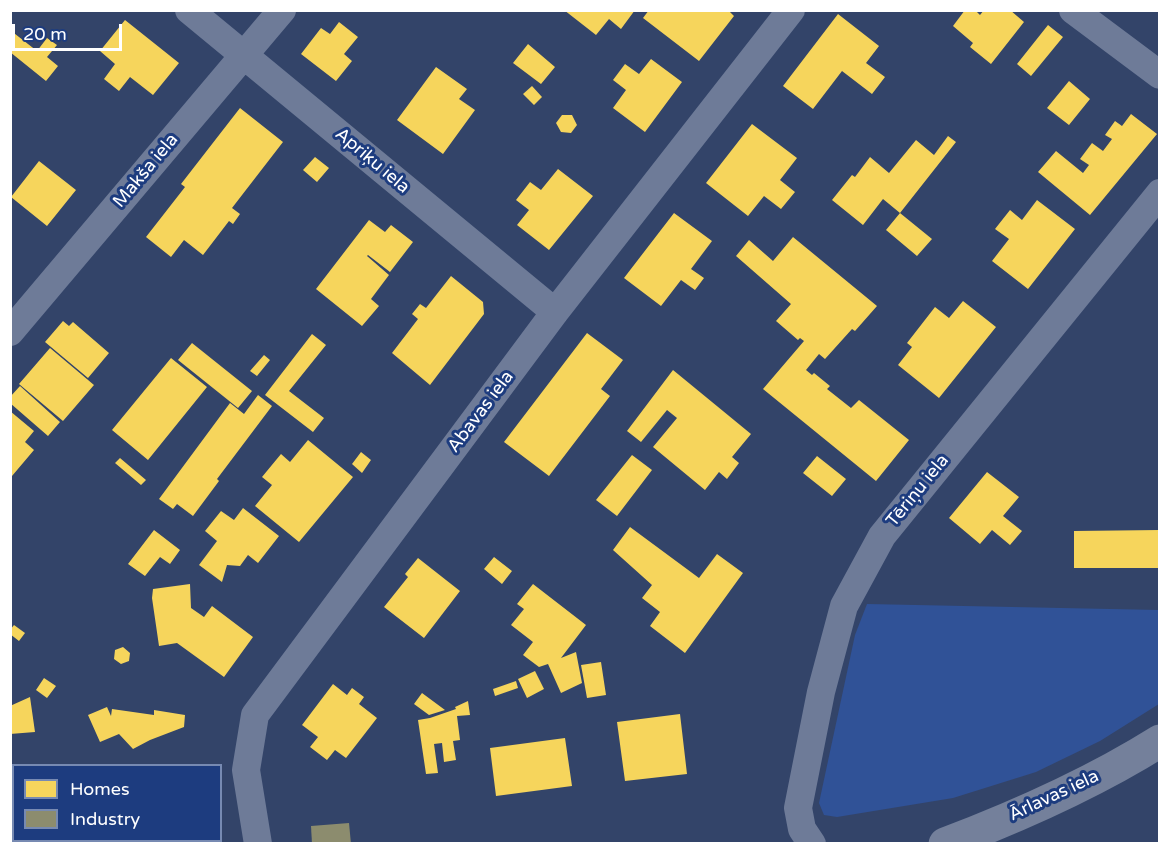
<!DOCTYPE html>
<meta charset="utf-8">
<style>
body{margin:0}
#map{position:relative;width:1170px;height:854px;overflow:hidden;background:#334469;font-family:"Varela Round",sans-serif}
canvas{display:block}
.frame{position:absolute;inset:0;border:12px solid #fff;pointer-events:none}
.legend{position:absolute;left:12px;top:764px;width:210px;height:78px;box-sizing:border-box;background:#1d3c7f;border:2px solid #778ab2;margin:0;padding:8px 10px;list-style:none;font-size:18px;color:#fff}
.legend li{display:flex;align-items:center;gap:12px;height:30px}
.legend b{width:30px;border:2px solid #778ab2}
.scale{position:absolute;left:12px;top:24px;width:110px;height:27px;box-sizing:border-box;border:3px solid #fff;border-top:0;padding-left:8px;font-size:18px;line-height:21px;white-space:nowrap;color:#fff;-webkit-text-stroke:4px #1d3c7f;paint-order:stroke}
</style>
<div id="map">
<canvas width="1170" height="854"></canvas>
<div class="frame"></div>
<ul class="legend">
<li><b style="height:16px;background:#f6d55c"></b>Homes</li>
<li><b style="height:16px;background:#8c8c6e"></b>Industry</li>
</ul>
<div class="scale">20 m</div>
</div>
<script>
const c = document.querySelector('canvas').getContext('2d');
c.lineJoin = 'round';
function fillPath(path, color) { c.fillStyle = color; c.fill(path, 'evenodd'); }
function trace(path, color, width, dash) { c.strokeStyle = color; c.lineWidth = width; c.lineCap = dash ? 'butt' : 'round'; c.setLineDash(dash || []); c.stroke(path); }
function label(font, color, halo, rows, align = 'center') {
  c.font = font + ' "Varela Round",sans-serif'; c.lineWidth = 6; c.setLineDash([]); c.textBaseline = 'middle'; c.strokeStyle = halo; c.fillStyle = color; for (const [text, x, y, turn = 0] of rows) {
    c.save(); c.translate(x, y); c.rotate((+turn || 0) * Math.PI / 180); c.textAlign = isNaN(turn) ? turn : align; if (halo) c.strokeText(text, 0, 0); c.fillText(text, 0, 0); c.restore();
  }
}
const green = new Path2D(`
 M867 604 1159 610V704L1100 741 1036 772 953 798 837 817 824 815 819 803 855 635Z`);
const homes = new Path2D(`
 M564 10H635L621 29 609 19 596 35Z
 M649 10H728L734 16 699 61 643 18Z
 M965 10H975L980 15 984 10H1010L1024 22 991 64 970 47 973 43 953 26Z
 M838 14 879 46 866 63 885 77 872 94 842 71 813 109 783 86Z
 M125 20 179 63 153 95 130 77 119 91 104 79 115 64 100 51Z
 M339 22 358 37 344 54 352 61 336 81 301 54 321 28 330 34Z
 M1048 25 1063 37 1031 76 1017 64Z
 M10 30 37 51 47 38 57 45 47 57 58 66 46 81 10 52Z
 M528 44 555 67 541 84 513 63Z
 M651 59 682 82 645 132 613 108 626 90 613 80 625 64 639 74Z
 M436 67 467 89 459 99 475 110 443 154 397 120Z
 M1069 81 1090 99 1069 125 1047 108Z
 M532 86 542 97 534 105 523 94Z
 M240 108 283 142 232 208 240 214 233 224 229 221 203 255 184 240 171 257 146 237 185 187 181 184Z
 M1131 114 1157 134 1090 215 1038 172 1056 151 1083 173 1089 165 1080 159 1092 143 1103 151 1112 139 1105 135 1115 121 1122 126Z
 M562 115H572L577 125 571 133 561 132 556 123Z
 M752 124 797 158 780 180 795 192 781 209 764 196 748 216 706 183Z
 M948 136 956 142 900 213 932 239 917 256 886 230 900 213 883 199 863 225 832 200 852 175 855 177 870 157 889 173 916 140 934 155Z
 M315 157 329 168 317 182 303 170Z
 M39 161 76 190 47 226 11 197Z
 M558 169 593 196 549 250 517 225 529 210 516 200 530 182 541 190Z
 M1037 200 1075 229 1028 289 992 261 1009 239 995 229 1010 210 1022 220Z
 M674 213 712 241 691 269 704 278 695 290 681 280 661 306 624 278Z
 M369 220 385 232 391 225 413 242 390 272 368 255 367 256 389 275 371 299 379 306 362 326 316 289Z
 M793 237 877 306 855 331 852 329 825 359 819 354 806 370 812 375 814 373 830 386 827 389 851 408 859 400 909 440 876 481 763 389 804 341 800 338 798 340 776 321 791 304 736 256 749 240 773 261Z
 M451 276 483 302 484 314 430 385 392 353 418 319 412 314 420 304 426 308Z
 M963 301 996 327 939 398 898 365 912 347 907 343 935 307 949 318Z
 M63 321 69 326 73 322 109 353 88 378 45 342Z
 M587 333 623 360 601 389 610 396 549 476 504 442Z
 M312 334 326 345 289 391 324 418 313 432 265 395Z
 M192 343 252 391 238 408 178 360Z
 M50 348 94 385 63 421 19 384Z
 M264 355 270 360 257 376 250 371Z
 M171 358 207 387 148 460 112 430Z
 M673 370 751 434 732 457 739 463 727 479 719 472 705 490 653 447 677 418 667 410 641 442 627 431Z
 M20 386 60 422 48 436 10 403V397Z
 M258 395 272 406 217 479 219 481 193 516 177 504 173 509 159 499 230 403 244 414Z
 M10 411 34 431 25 442 34 450 12 476 10 474Z
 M308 440 353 477 299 542 255 506 272 485 262 477 281 454 290 462Z
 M361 452 371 460 362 473 352 464Z
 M632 455 652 470 617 516 596 500Z
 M817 456 846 479 832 496 803 473Z
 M120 458 146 480 141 485 115 463Z
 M987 472 1019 497 1003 516 1022 531 1010 545 992 530 980 544 949 518Z
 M243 508 279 536 258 563 248 555 240 566 227 565 222 582 199 565 217 541 205 531 221 511 234 520Z
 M630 527 699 578 717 554 743 573 685 653 650 626 660 612 642 598 652 585 613 550Z
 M154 530 180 550 170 564 160 557 145 576 128 564Z
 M1160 530V568H1074V531Z
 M494 557 512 571 502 584 484 569Z
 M418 558 460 591 424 638 384 607 408 577 405 574Z
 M190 584 191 608 204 617 212 606 253 637 224 677 177 643 159 646 152 598 153 589Z
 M533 584 586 625 561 658 576 652 582 683 561 693 548 664 539 667 523 655 533 642 511 625 524 609 517 604Z
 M14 625 25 633 19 641 10 634V630Z
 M123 647 130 653 129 661 121 664 114 659 115 650Z
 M601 662 606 695 587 698 581 665Z
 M535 671 544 689 527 698 518 679Z
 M44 678 56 686 47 698 36 690Z
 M516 681 518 688 495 696 493 689Z
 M333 684 347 695 352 688 364 697 359 704 377 718 346 758 335 750 327 760 310 747 318 737 302 725Z
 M422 693 445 710 429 715 414 704Z
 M30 697 35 732 10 734V706Z
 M468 701 470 715 457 716 460 740 453 741 456 760 444 762 442 743 434 744 438 773 426 774 418 720 430 718 456 709 455 707Z
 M107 707 111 716 112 709 154 715V710L185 715 184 727 150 740 133 749 119 734 100 742 88 715Z
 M680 714 687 774 625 781 617 722Z
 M565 738 572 786 496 796 490 748Z
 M10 767H14V840H20L21 844H10Z
 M154 840H222V844H155Z`);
const industry = new Path2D(`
 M349 823 351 844H312L311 826Z`);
const street = new Path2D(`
 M189 10 555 312
 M1073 10 1160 75
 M10 332 282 10
 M258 844 246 770 255 715 555 312 791 10
 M812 844 802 829 798 808 821 692 844 606 882 536 1160 193`);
const secondary = new Path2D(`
 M945 844C1019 816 1093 783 1160 741`);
const streetNames = [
 ["Apriķu iela",372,161,40],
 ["Makša iela",146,171,-50],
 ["Abavas iela",481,412,-53],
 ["Tēriņu iela",918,491,-51],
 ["Ārlavas iela",1054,796,-25]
];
fillPath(green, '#305297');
fillPath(homes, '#f6d55c');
fillPath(industry, '#8c8c6e');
trace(street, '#6e7b98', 28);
trace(secondary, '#74809b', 33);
label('18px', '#fff', '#1d3c7f', streetNames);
</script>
